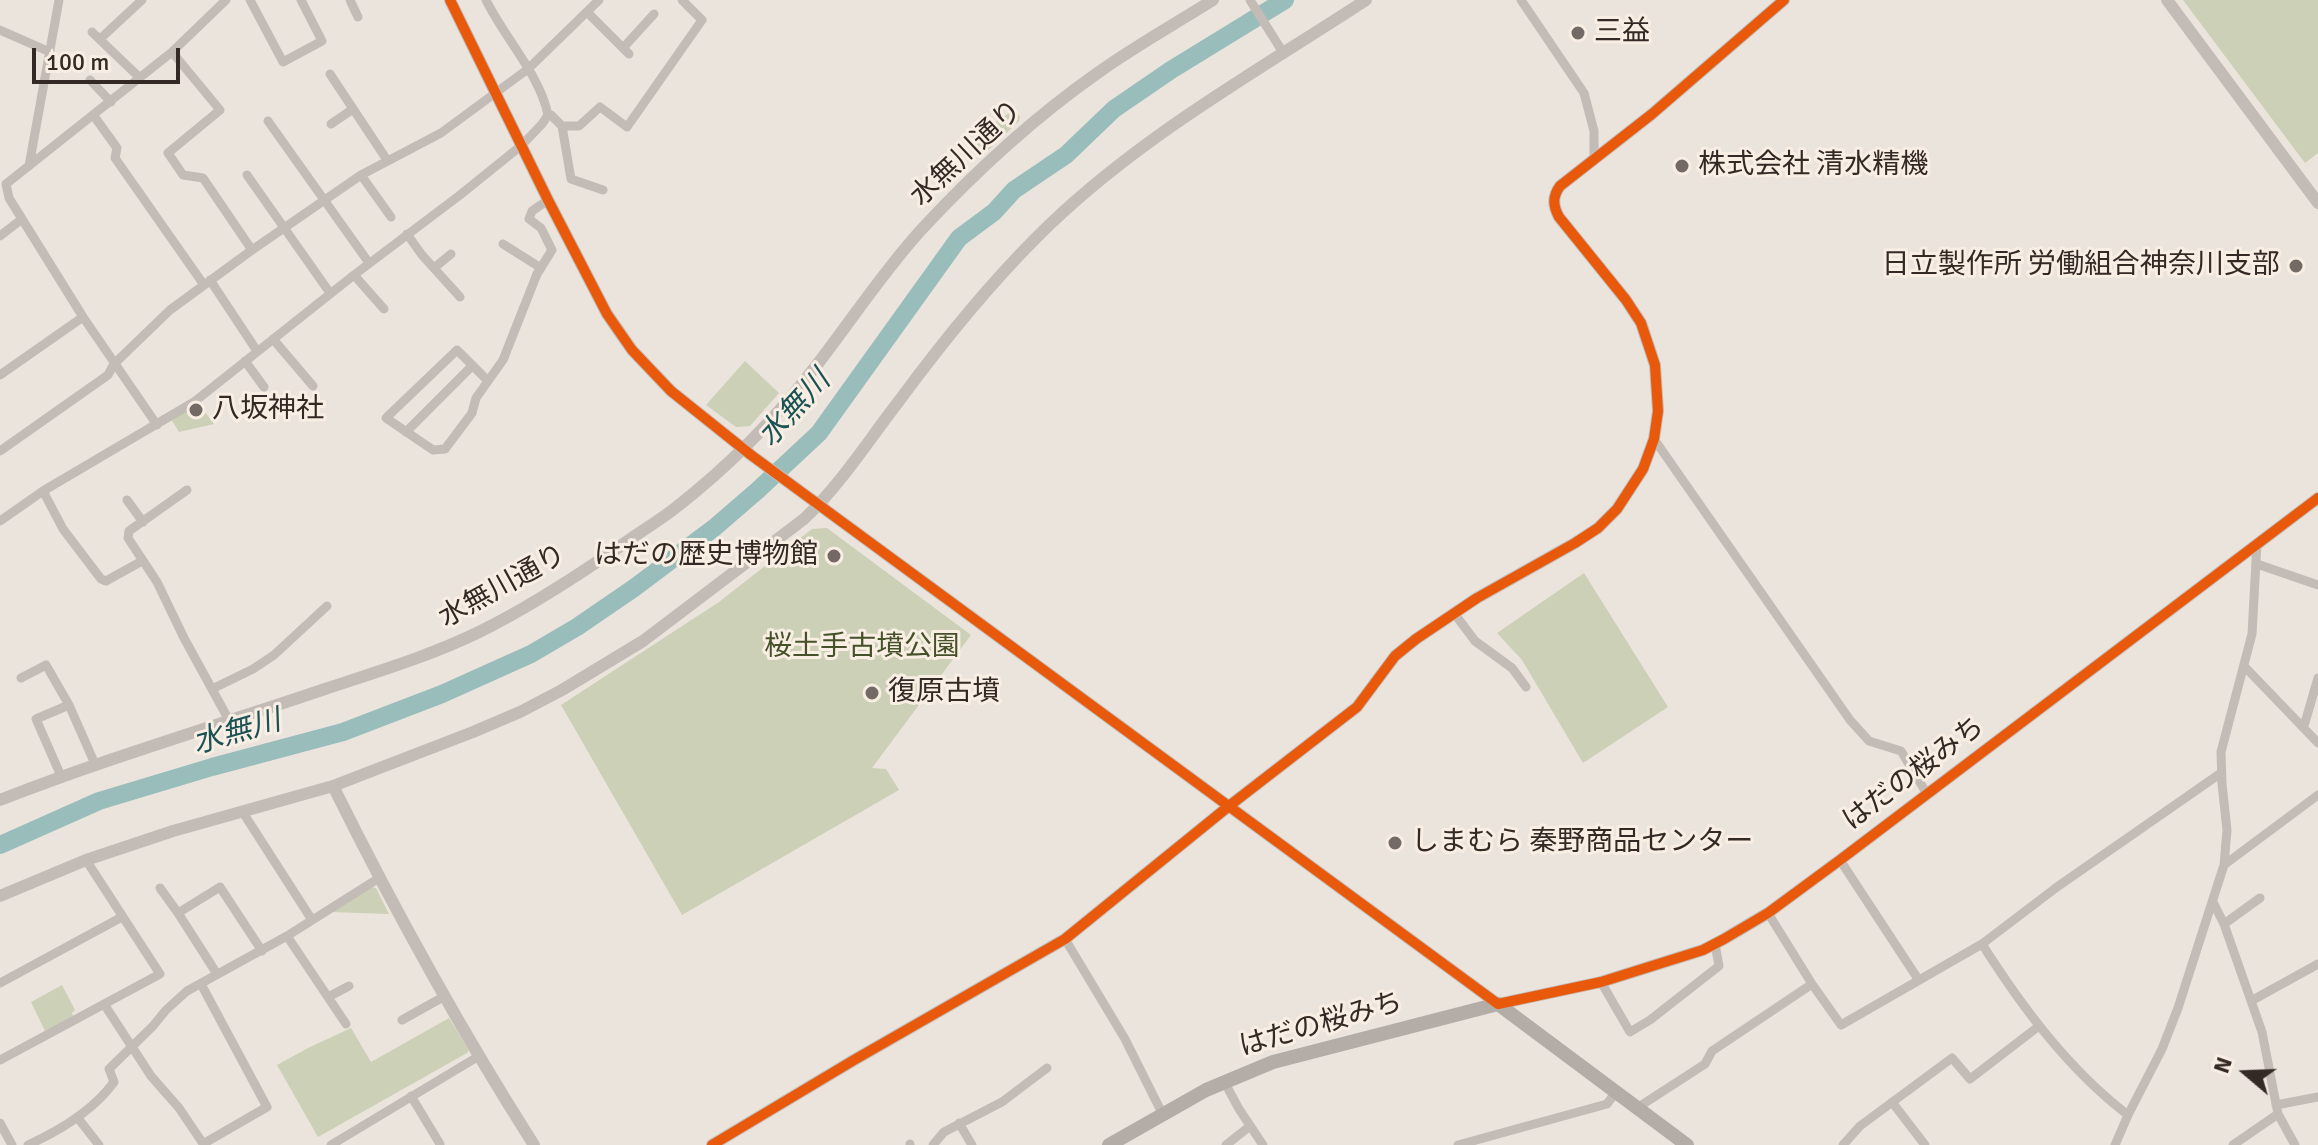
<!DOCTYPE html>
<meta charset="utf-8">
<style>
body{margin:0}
#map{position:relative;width:2318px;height:1145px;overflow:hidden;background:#ebe4dd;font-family:Signika,sans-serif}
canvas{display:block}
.north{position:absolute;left:2206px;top:1033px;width:80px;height:80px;-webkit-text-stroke:6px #f9eee3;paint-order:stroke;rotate:289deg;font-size:22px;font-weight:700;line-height:32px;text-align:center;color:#332925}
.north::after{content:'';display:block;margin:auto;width:28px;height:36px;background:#332925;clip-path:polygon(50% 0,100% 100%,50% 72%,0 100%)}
.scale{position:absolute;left:32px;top:48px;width:148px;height:36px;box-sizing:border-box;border:4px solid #332925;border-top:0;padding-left:10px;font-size:24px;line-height:28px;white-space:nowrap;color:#332925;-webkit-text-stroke:6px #f9eee3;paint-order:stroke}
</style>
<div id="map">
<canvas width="2318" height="1145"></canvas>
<div class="north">N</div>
<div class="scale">100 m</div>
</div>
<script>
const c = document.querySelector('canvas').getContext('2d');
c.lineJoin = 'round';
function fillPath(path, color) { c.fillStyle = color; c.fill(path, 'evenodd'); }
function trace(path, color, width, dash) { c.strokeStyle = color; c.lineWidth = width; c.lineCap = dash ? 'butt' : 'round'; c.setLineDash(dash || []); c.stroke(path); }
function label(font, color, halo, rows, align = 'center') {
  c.font = font + ' Signika,"Noto Sans JP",sans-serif'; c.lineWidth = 6; c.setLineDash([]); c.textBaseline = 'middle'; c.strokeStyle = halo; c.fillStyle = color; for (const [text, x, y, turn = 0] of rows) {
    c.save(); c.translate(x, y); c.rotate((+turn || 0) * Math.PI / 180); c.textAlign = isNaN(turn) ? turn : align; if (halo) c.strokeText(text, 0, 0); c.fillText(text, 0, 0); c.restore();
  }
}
const green = new Path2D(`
 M2183 0H2318V153L2305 163Z
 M1015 109 1020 117 1019 121 979 159 971 143 973 137Z
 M745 361 779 393 750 426 736 427 706 405Z
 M198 403 214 424 179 432 171 419Z
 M827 528 971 635 872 768 886 769 899 790 682 915 561 705 719 602 812 529Z
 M1584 573 1668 707 1583 763 1522 660 1497 633Z
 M372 887 376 888 389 914 331 912Z
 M62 985 75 1010 72 1013 73 1016 45 1031 31 1002Z
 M449 1018 469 1050 467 1053 318 1137 277 1065 308 1048 351 1028 371 1062Z`);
const river = new Path2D(`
 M0 845 99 801 212 767 343 732 442 694 531 654 577 627 634 588 714 528 758 490 819 433 959 238 994 212 1014 190 1066 155 1114 109 1171 70 1285 0`);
const minor = new Path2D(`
 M250 0 283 62 322 41 301 0
 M350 0 358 17
 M486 0C504 37 540 75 548 115H551L562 126H579L600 107 627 127 702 20 682 0
 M1250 0 1284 54
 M1521 0 1584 93 1594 131V159
 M587 12 629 54
 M0 30 50 52
 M92 32 140 78
 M100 39 142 0
 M623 48 654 14
 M172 52 220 110 168 153 183 175 203 178 252 250
 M330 74 387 160
 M90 80 111 102
 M94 116 117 148 115 158 204 285
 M268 121 369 263
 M331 124 353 109
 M562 126 571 179 603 190
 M29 166 59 0
 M247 175 330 293
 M361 175 391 217
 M6 184 172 52 226 0
 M6 184 9 198 83 317 157 425
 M407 234 422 255 460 297
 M0 236 22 219
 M503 244 541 268
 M434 268 451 254
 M354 275 384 309
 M210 280 257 351
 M273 339 313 386
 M245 361 264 387
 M0 375 83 317
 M488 381 457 350 386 418 433 450 445 449 472 413 476 398 503 360 537 274 552 250 541 228 529 219 532 211 548 200
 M406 432 472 366
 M1654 439 1850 720 1869 741 1901 751 1927 794
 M0 451 108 375 114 364 170 310 252 250 361 175 441 133 528 69 599 0
 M187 490 129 531 128 538 157 582 184 638 230 722
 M43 491 63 529 101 579 106 581 142 561
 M127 500 143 522
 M0 521 43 491 194 402 354 275 460 195 522 145 542 124 548 115
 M2257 564 2318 585
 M1454 613 1475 641 1512 668 1526 687
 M2244 666 2318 743
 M21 678 46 665 69 705 95 764
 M212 689 253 669 274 655 327 606
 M2304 726 2318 678
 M61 776 36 719 69 705
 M242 811 312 920
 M1840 860 1918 979
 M2224 865 2318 795
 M160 888 178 913
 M2213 902 2224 924 2262 1032 2278 1114 2295 1145
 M1768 913 1812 984 1841 1025 1982 944 2057 887 2221 773
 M2224 924 2260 898
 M287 936 346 1024
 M1065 939 1125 1039 1162 1113
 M1982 944C2022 1007 2068 1069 2128 1115
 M217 974 178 913 220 887 262 951
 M1601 982 1630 1032 1650 1020 1719 966 1715 944
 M0 983 122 917
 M201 984 267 1107 203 1144
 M328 997 349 986
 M2251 1001 2318 964
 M104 1004 151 1076 179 1108 204 1145
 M402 1020 445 996
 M0 1060 160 974 86 860
 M1224 1081 1239 1109 1263 1145
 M411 1096 440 1144
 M1892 1102 1925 1145
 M2276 1105 2318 1097
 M1637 1108 1705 1064 1712 1051 1812 984
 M77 1117 99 1145
 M0 1123 12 1145
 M959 1123 972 1145
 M910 1144V1145
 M28 1145C61 1130 93 1111 114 1082L109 1069 153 1026 166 1010 187 991 287 936 379 878
 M331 1145 479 1056
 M933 1145 944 1132 1002 1102 1047 1068
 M1226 1145 1250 1126
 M1458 1145 1607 1104 1616 1092
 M1843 1145 1860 1126 1952 1058 1970 1079 2039 1026
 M2115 1145 2128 1115 2162 1049 2178 1008 2224 865 2227 830 2222 784 2221 752 2252 634 2257 543
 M2233 1145 2278 1114`);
const tertiary = new Path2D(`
 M450 0 548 200 607 314 632 350 671 391 751 455 1498 1004 1601 982 1703 950 1724 939 1768 913 1840 860 2318 498
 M2167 0 2318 203
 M333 786C394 909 460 1029 534 1145
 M0 800C107 758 216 726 325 689 376 672 430 656 479 632 528 608 574 578 619 547 637 534 657 522 674 509 728 467 775 420 816 366 851 321 882 273 921 230 973 174 1036 116 1099 72 1135 46 1175 24 1213 0
 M0 896 86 860 173 831 333 786 473 732 520 712 562 690 643 641 804 519C841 484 868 441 899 401 941 344 986 288 1036 238 1132 141 1253 74 1366 0
 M712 1145 854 1060 1065 939 1229 806 1357 707 1395 656 1416 639 1477 598 1575 543 1598 528 1617 509 1643 469 1654 439 1658 411 1655 365 1641 323 1626 300 1559 217C1553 206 1552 197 1560 186L1652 114 1784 0`);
const secondary = new Path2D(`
 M1109 1145 1206 1090 1273 1062 1498 1004 1687 1145`);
const cycleway = new Path2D(`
 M450 0 548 200 607 314 632 350 671 391 751 455 1498 1004 1601 982 1703 950 1724 939 1768 913 1840 860 2318 498
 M712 1145 854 1060 1065 939 1229 806 1357 707 1395 656 1416 639 1477 598 1575 543 1598 528 1617 509 1643 469 1654 439 1658 411 1655 365 1641 323 1626 300 1559 217C1553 206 1552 197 1560 186L1652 114 1784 0`);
const markers = [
 [1578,33,8,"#736a65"],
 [1682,166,8,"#736a65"],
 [2296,266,8,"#736a65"],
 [196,410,8,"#736a65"],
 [834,556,8,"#736a65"],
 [872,693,8,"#736a65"],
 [1395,843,8,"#736a65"]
];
const poiNames = [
 ["三益",1594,33],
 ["株式会社 清水精機",1698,166],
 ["日立製作所 労働組合神奈川支部",2280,266,"right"],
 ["八坂神社",212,410],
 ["はだの歴史博物館",818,556,"right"],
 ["復原古墳",888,693],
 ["しまむら 秦野商品センター",1411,843]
];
const streetNames = [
 ["水無川通り",967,154,-43],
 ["水無川通り",503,587,-29],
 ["はだの桜みち",1914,774,-37],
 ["はだの桜みち",1321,1025,-16]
];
const parkNames = [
 ["桜土手古墳公園",862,648]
];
const waterNames = [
 ["水無川",795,409,-48],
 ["水無川",237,733,-16]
];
fillPath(green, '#ccd0b6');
trace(river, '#99bdbb', 18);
trace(minor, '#c3bcb6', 9);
trace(tertiary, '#c3bcb6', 12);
trace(secondary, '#b4aca7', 14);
trace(cycleway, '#e8590c', 10);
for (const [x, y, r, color] of markers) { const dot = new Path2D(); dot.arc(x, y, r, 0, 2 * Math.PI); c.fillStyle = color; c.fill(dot); trace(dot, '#f9eee3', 3); }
label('28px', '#332925', '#f9eee3', poiNames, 'left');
label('28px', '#332925', '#f9eee3', streetNames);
label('28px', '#445129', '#f9eee3', parkNames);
label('italic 30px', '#1b5254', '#f9eee3', waterNames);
</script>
